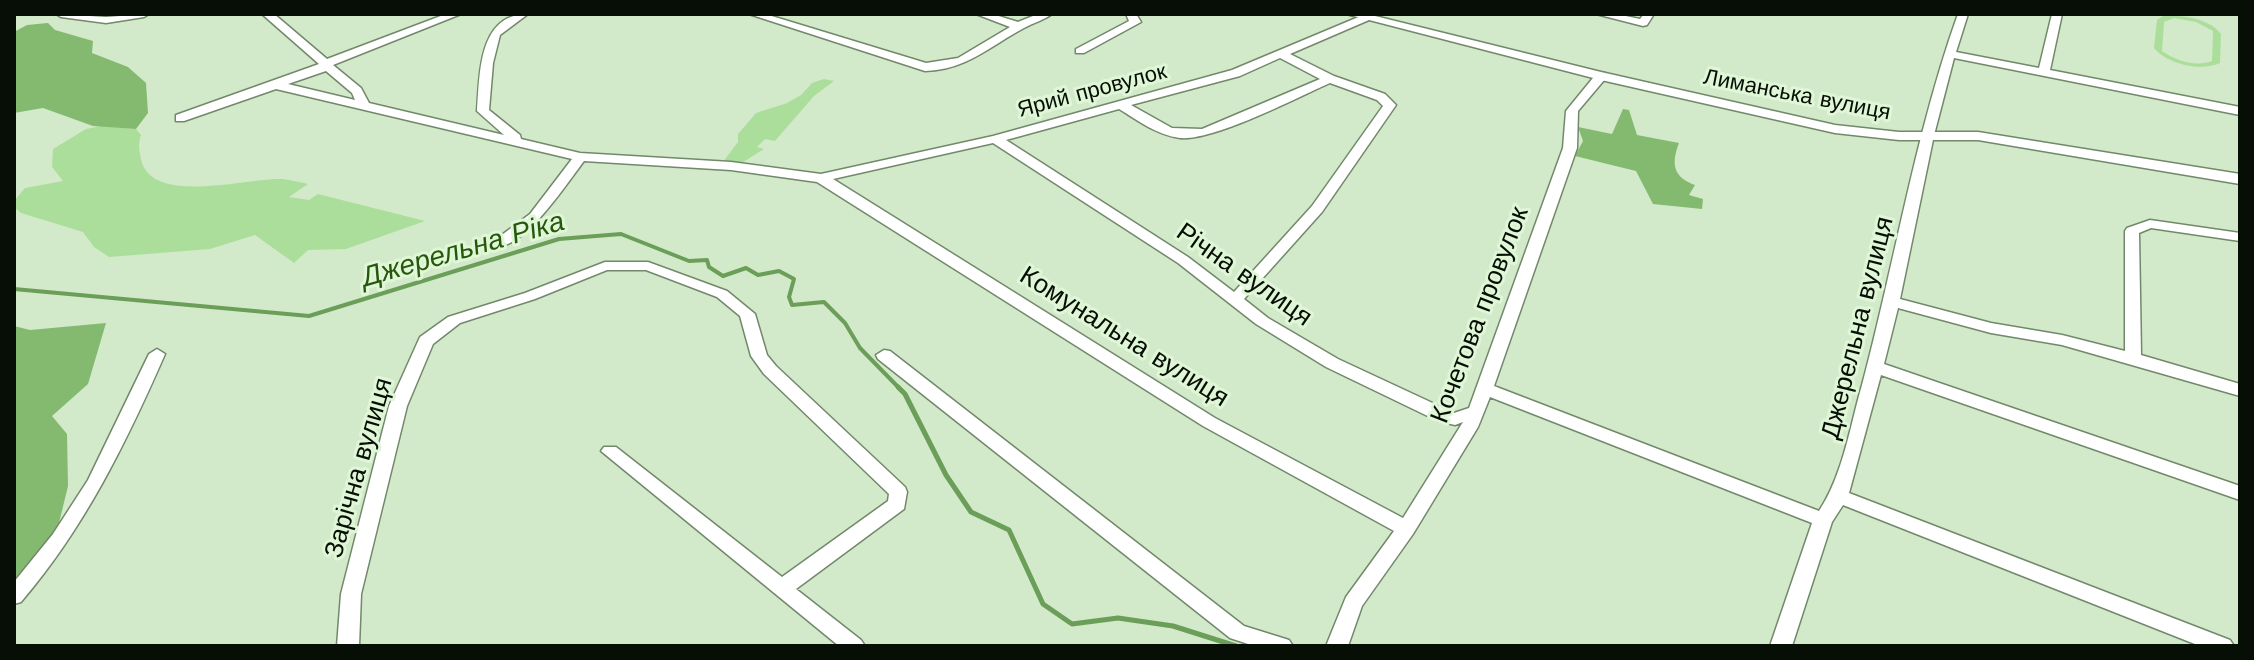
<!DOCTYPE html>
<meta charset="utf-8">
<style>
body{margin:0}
#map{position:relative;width:2254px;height:660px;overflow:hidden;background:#d2eaca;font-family:"Work Sans",sans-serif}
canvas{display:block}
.frame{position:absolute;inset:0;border:16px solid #070e05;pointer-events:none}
</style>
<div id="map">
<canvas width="2254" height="660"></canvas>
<div class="frame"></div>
</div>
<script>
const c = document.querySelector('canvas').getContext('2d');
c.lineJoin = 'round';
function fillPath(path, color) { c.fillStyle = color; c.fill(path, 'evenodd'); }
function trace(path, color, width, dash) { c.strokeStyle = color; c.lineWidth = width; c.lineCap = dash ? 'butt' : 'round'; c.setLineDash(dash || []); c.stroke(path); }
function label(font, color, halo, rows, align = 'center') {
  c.font = font + ' "Work Sans",sans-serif'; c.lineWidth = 6; c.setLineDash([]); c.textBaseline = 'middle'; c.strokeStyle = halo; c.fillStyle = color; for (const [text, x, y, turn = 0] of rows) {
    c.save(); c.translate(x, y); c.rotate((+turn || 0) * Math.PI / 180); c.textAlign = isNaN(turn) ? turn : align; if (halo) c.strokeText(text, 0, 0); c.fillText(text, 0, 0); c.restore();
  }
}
const green = new Path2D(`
 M2163 16C2182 15 2209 18 2221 34L2220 63C2201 72 2167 64 2154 48L2157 20ZM2174 18 2196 22 2213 31 2212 61C2196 67 2176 61 2162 51L2164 22Z
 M824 79 834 81 814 96 775 141 765 139 757 147 764 149 740 164 722 163 738 142V134L756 113 787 103 801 95 812 83Z
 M101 126 136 129 141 135C138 144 139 150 141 159 151 207 248 177 283 179 291 180 300 182 308 184L289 197 309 200 318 194 425 221 346 249 308 250 294 263 255 235 210 249 109 257 94 247 83 232 21 213 14 207V201L25 188 63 181 52 167 53 149 86 129Z`);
const forest = new Path2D(`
 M48 23 55 30 93 41 92 53 128 67 146 83 148 113 136 129 93 126 43 108 14 113V32L27 25Z
 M1623 109 1629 110 1637 135 1679 143C1671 164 1673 177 1695 185L1689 195 1703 199 1702 209 1653 204 1636 171 1575 156 1583 141 1578 127 1612 134Z
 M106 323 88 384 52 416 67 434 68 486 59 523 34 567 14 589V326L30 330Z`);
const streamFar1 = new Path2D(`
 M14 289 309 316 559 239 621 234 689 261 707 260 709 267 723 276 746 268 758 275 779 271 794 279 789 297 792 305 824 302 845 323 860 348 900 389`);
const stream = new Path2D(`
 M898 387 905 394 946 475 971 512 1009 530 1043 604 1072 624 1118 618 1173 626 1236 646`);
const minor = new Path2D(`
 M56 14 106 17 149 14 144 17 106 23 61 17Z
 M262 14H274L327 59 446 14H461L333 65 361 88 369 103 504 135 477 111C480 74 478 14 528 14L500 35 493 63 489 110 520 135 521 139 580 153 731 162 821 174 993 136 1232 70 1361 16H1369V20L1290 54 1334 76 1385 94 1396 105 1322 212 1244 299 1268 318 1338 359 1454 413 1469 408 1563 148 1566 111 1597 73H1605V79L1578 111 1577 148 1494 386 1819 511C1843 475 1850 426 1862 385 1895 262 1915 134 1958 14H1968L1956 52 2039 68 2052 14H2062L2050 70 2240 107V115L1954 58 1934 135 1900 299 1991 323 2062 335 2125 351V231L2127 228 2150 220 2240 233V241L2151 228 2139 233 2141 355 2240 384V396L2062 345 1991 333 1898 308 1884 364 2240 486V500L1881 375 1849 493 2230 640 2234 646H2200L1843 505 1832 522 1792 646H1770L1812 523 1490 397 1478 427 1413 534 1362 606 1348 646H1326L1346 597 1394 531 1203 426 817 182 731 170 584 161C568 182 523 251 495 246L493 243 495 240 530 214 572 159 276 89 184 121H176V115L319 64ZM1280 58 1320 79 1202 129 1172 128 1131 105 1240 76ZM326 71 352 93 355 100 288 84ZM1330 83 1377 100 1383 106 1312 206 1234 292 1188 257 1006 140 1119 109C1139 121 1157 135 1180 138 1214 141 1296 98 1330 83ZM993 143 1178 263 1256 324 1326 367 1438 421 1455 425 1463 422 1403 518 1215 418 833 179Z
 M749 14H765L926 63 958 58 1010 27 976 14H992L1018 22 1038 14H1052C1044 20 1033 23 1024 28 990 46 966 70 925 71Z
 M1126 14H1136L1141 22 1084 53H1076V49L1129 21Z
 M1596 14H1616L1640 19 1644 14H1654L1647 25 1643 26Z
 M605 262H648L727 291 755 314 767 355 776 366 905 487 907 492 904 509 796 589 861 640 865 646H839L601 451 604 447H616L782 577 888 501 889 494 764 374 751 356 740 316 717 297 646 270H607L535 299 460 323 433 344 407 406 361 594 359 646H337L341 594 389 406 420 337 448 317 525 293Z
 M157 349 165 354C126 443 85 527 21 602L14 604V582L53 534 88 480 149 354Z
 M884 350 890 351 1244 626 1289 640 1293 646H1254L1230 638 878 359 876 355Z`);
const tertiary = new Path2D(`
 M1346 14H1367L1601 72 1835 125 1899 132H1978L2240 174V184L1978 140H1899L1835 133 1601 80Z`);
const farStreetnames = [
 ["Ярий провулок",1092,91,-15],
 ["Лиманська вулиця",1797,95,11]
];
const streetNames = [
 ["Річна вулиця",1244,275,35],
 ["Кочетова провулок",1480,315,-69],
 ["Джерельна вулиця",1858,328,-76],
 ["Комунальна вулиця",1124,337,32],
 ["Зарічна вулиця",359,468,-74]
];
const waterNames = [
 ["Джерельна Ріка",463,250,-16]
];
fillPath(green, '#acde9b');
fillPath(forest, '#84b970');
trace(streamFar1, '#6b9e58', 4);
trace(stream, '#6b9e58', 5);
trace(minor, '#72886b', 3);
trace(tertiary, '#72886b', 3);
fillPath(minor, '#fff');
fillPath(tertiary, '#fff');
label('22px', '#070e05', '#dff7d7', farStreetnames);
label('26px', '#070e05', '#dff7d7', streetNames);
label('italic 28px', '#26570d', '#dff7d7', waterNames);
</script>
